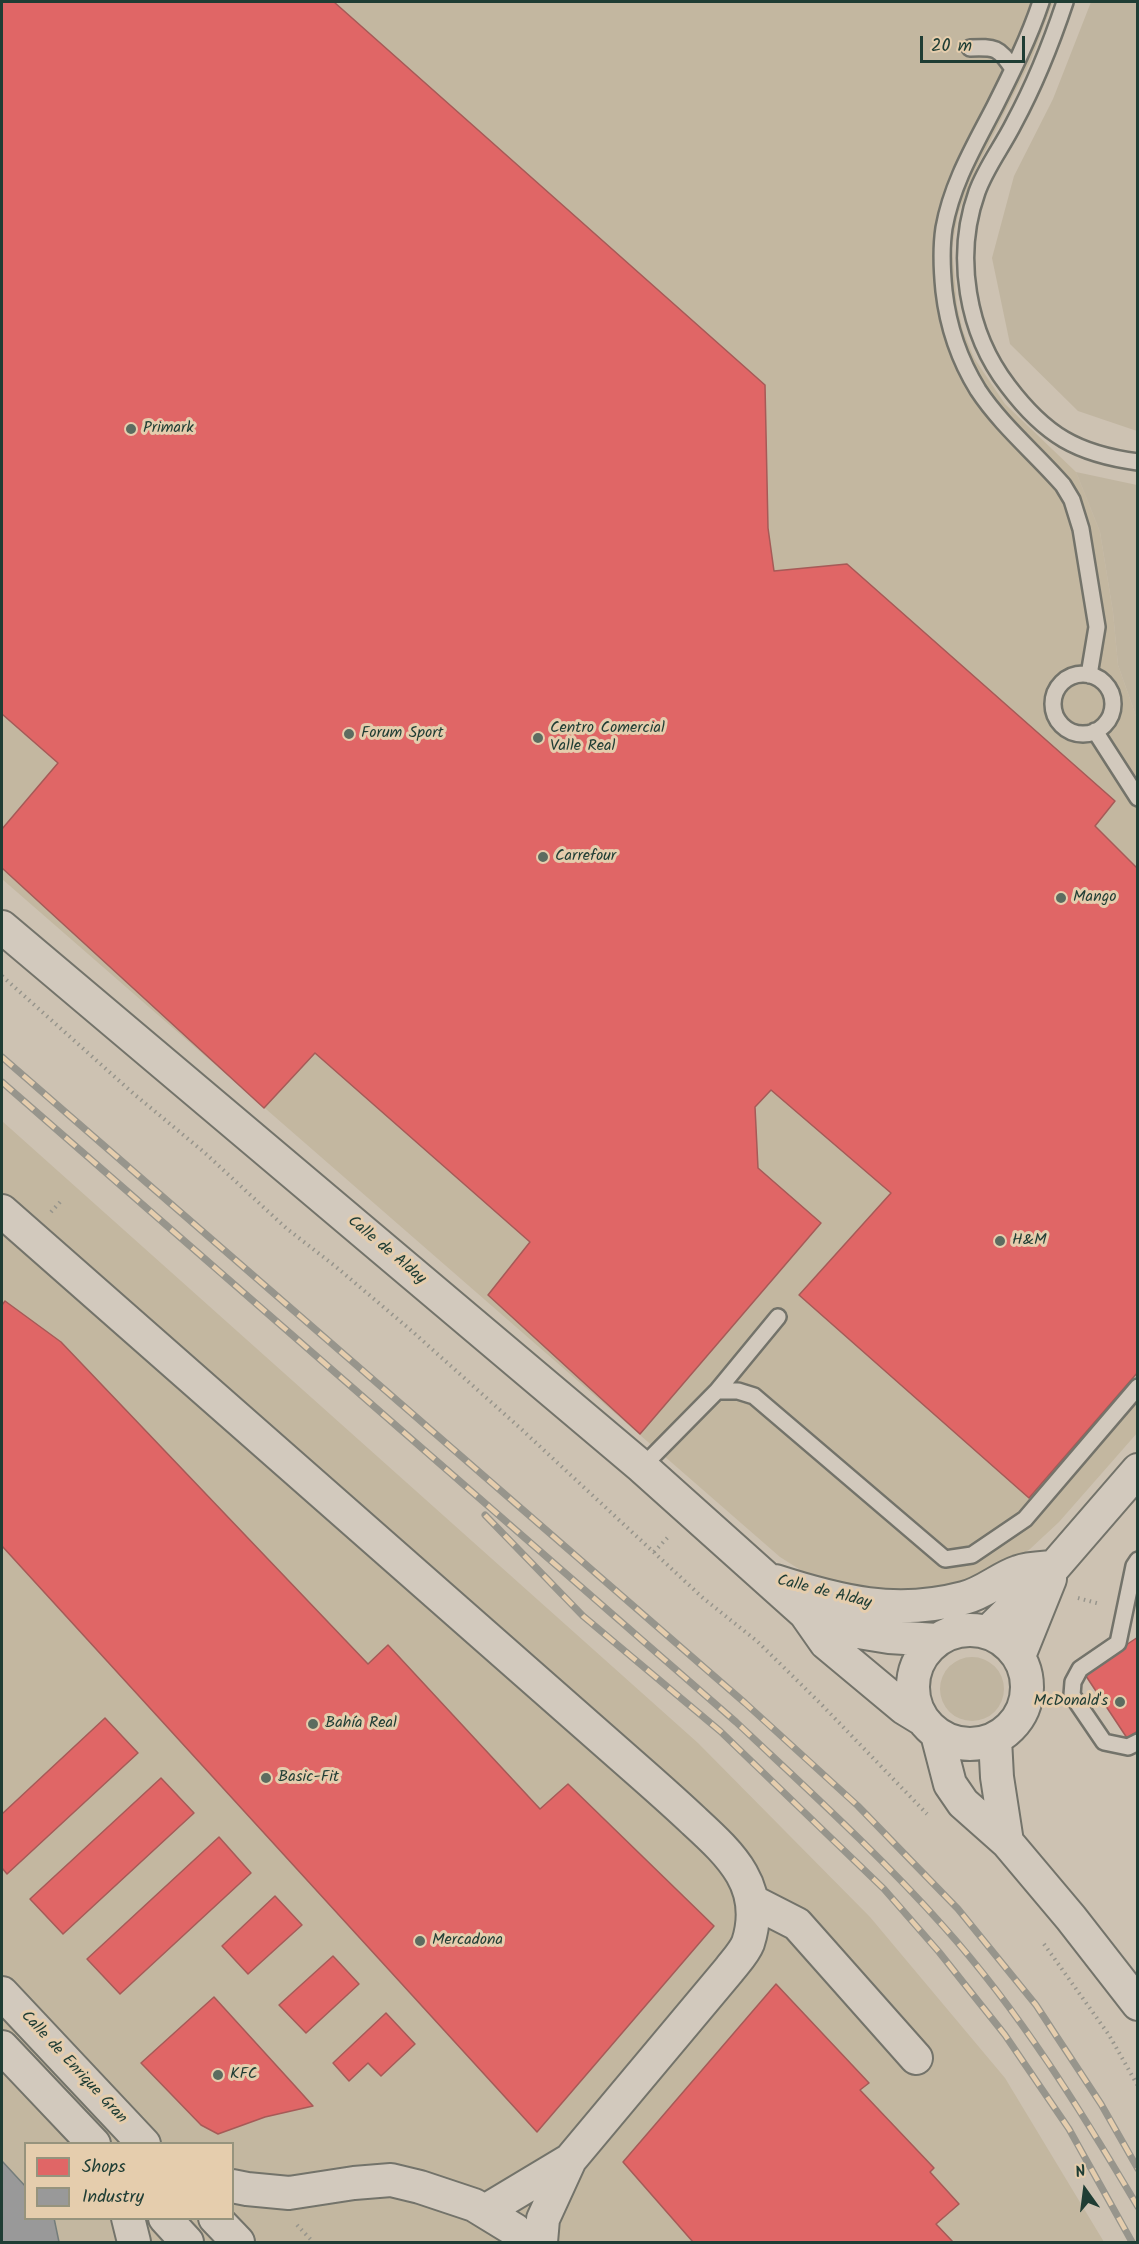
<!DOCTYPE html>
<meta charset="utf-8">
<style>
body{margin:0}
#map{position:relative;width:1139px;height:2244px;overflow:hidden;background:#cdc2b2;font-family:Kalam,sans-serif}
canvas{display:block}
.frame{position:absolute;inset:0;border:3px solid #1f3d34;pointer-events:none}
.legend{position:absolute;left:24px;top:2142px;width:210px;height:78px;box-sizing:border-box;background:#e5cdad;border:2px solid #96937d;margin:0;padding:8px 10px;list-style:none;font-size:18px;color:#1f3d34}
.legend li{display:flex;align-items:center;gap:12px;height:30px}
.legend b{width:30px;border:2px solid #96937d}
.north{position:absolute;left:1055px;top:2160px;width:60px;height:60px;-webkit-text-stroke:4px #e5cdad;paint-order:stroke;rotate:346deg;font-size:16px;font-weight:700;line-height:24px;text-align:center;color:#1f3d34}
.north::after{content:'';display:block;margin:auto;width:21px;height:27px;background:#1f3d34;clip-path:polygon(50% 0,100% 100%,50% 72%,0 100%)}
.scale{position:absolute;left:920px;top:36px;width:105px;height:27px;box-sizing:border-box;border:3px solid #1f3d34;border-top:0;padding-left:8px;font-size:18px;line-height:21px;white-space:nowrap;color:#1f3d34;-webkit-text-stroke:4px #e5cdad;paint-order:stroke}
</style>
<div id="map">
<canvas width="1139" height="2244"></canvas>
<div class="frame"></div>
<ul class="legend">
<li><b style="height:16px;background:#e06666"></b>Shops</li>
<li><b style="height:16px;background:#999"></b>Industry</li>
</ul>
<div class="north">N</div>
<div class="scale">20 m</div>
</div>
<script>
const c = document.querySelector('canvas').getContext('2d');
c.lineJoin = 'round';
function fillPath(path, color) { c.fillStyle = color; c.fill(path, 'evenodd'); }
function trace(path, color, width, dash) { c.strokeStyle = color; c.lineWidth = width; c.lineCap = dash ? 'butt' : 'round'; c.setLineDash(dash || []); c.stroke(path); }
function label(font, color, halo, rows, align = 'center') {
  c.font = font + ' Kalam,sans-serif'; c.lineWidth = 6; c.setLineDash([]); c.textBaseline = 'middle'; c.strokeStyle = halo; c.fillStyle = color; for (const [text, x, y, turn = 0] of rows) {
    c.save(); c.translate(x, y); c.rotate((+turn || 0) * Math.PI / 180); c.textAlign = isNaN(turn) ? turn : align; if (halo) c.strokeText(text, 0, 0); c.fillText(text, 0, 0); c.restore();
  }
}
const built = new Path2D(`
 M2 2H1053L1031 60 976 169 958 214 952 248 957 306 963 331 974 358 1005 404 1076 472 1100 532 1113 612 1118 665 1137 719 1138 1432 1059 1522 1030 1549 998 1571 962 1586 912 1596 867 1593 810 1576 780 1557 2 879Z
 M2 1121 698 1743 870 1917 1005 2078 1104 2242H2ZM26 2144H232V2218H26Z`);
const green = new Path2D(`
 M1091 2H1137V431L1078 411 1010 344 992 258 1014 176 1053 99Z
 M1076 472 1137 485V719L1118 665 1113 612 1100 532Z
 M940 1689a32 32 0 1 1 64 0a32 32 0 1 1-64 0Z`);
const shops = new Path2D(`
 M2 2H334L765 385 768 528 774 571 847 564 1115 801 1095 826 1138 869V1372L1029 1498 799 1295 891 1193 771 1090 755 1107 758 1168 821 1223 640 1434 488 1295 530 1242 315 1053 264 1108 2 868V829L58 763 2 714Z
 M5 1301 61 1342 368 1664 388 1645 540 1809 568 1784 714 1926 537 2132 2 1546V1305Z
 M1138 1637V1731L1127 1738 1084 1673Z
 M105 1718 138 1753 7 1874 2 1868V1814Z
 M161 1778 194 1813 63 1934 30 1899Z
 M219 1837 251 1873 120 1994 87 1959Z
 M275 1896 302 1925 248 1974 222 1946Z
 M333 1956 359 1984 306 2033 279 2005Z
 M776 1984 869 2083 860 2090 934 2168 930 2172 959 2204 936 2224 953 2242H693L623 2162Z
 M214 1997 295 2086 313 2106 265 2117 218 2134 201 2125 141 2063Z
 M386 2013 415 2044 381 2076 368 2063 349 2081 333 2063Z`);
const industry = new Path2D(`
 M2 2161 26 2187V2218H54L59 2242H2Z`);
const path = new Path2D(`
 M2 976 134 1094 205 1153 286 1228 335 1266 413 1332 519 1427 703 1598 758 1642 821 1704 927 1814
 M51 1212 61 1201
 M654 1552 669 1536
 M1078 1598 1100 1604
 M1044 1944 1109 2035 1138 2086
 M297 2225 313 2242`);
const service = new Path2D(`
 M1041 2C1029 38 1012 72 995 106 975 145 952 183 944 228 941 248 942 271 944 291 948 326 960 361 978 390 1001 425 1036 454 1063 485L1072 500 1081 529 1097 627 1089 675
 M1065 2C1051 44 1035 84 1014 123 1002 147 986 167 977 192 954 256 967 333 1008 386 1045 435 1077 454 1138 462
 M970 48C995 47 999 47 1013 69
 M1053 704a30 30 0 1 1 60 0a30 30 0 1 1-60 0Z
 M1095 731 1138 798
 M717 1391 778 1317
 M642 1467 717 1391H738L754 1396 945 1559 972 1555 1025 1519 1138 1387
 M1138 1560 1134 1566 1118 1643 1080 1669 1073 1682 1072 1695 1104 1742 1128 1747 1138 1742`);
const minor = new Path2D(`
 M2 927 642 1467 805 1613 826 1643 904 1708 922 1719
 M2 1211 642 1774C659 1789 677 1805 694 1821 731 1855 766 1887 748 1943 744 1953 735 1962 729 1970L570 2160 543 2219 541 2242
 M775 1581C840 1602 896 1616 964 1598 984 1593 1000 1578 1018 1572 1029 1568 1043 1568 1054 1567
 M805 1613 846 1630 889 1637 937 1640
 M913 1687a57 57 0 1 1 114 0a57 57 0 1 1-114 0Z
 M988 1632 1054 1567 1138 1470
 M1019 1656 1050 1579
 M937 1734 950 1784 963 1803 1007 1842 1071 1918 1138 2004
 M995 1739 997 1777 1007 1842
 M752 1901 797 1924 916 2058
 M2 1993 144 2144
 M2 2047 94 2144
 M232 2186 247 2189 289 2193 354 2183 391 2180 420 2187 474 2205 515 2230 524 2242
 M485 2211 570 2160
 M128 2218 134 2242
 M165 2218 187 2242
 M215 2218 238 2242`);
const rail = new Path2D(`
 M2 1057 745 1703 858 1806 958 1909 1036 2005 1101 2104 1138 2169
 M2 1082 736 1722C807 1789 879 1854 944 1927 1020 2012 1080 2109 1138 2207
 M485 1515 583 1616 720 1731 884 1889 939 1952 1005 2035 1069 2129 1132 2242`);
const markers = [
 [131,429,6,"#5c6c60"],
 [349,734,6,"#5c6c60"],
 [538,738,6,"#5c6c60"],
 [543,857,6,"#5c6c60"],
 [1061,898,6,"#5c6c60"],
 [1000,1241,6,"#5c6c60"],
 [1120,1702,6,"#5c6c60"],
 [313,1724,6,"#5c6c60"],
 [266,1778,6,"#5c6c60"],
 [420,1941,6,"#5c6c60"],
 [218,2075,6,"#5c6c60"]
];
const poiNames = [
 ["Primark",143,429],
 ["Centro Comercial",550,729],
 ["Valle Real",550,747],
 ["Forum Sport",361,734],
 ["Carrefour",555,857],
 ["Mango",1073,898],
 ["H&M",1012,1241],
 ["McDonald's",1108,1702,"right"],
 ["Bahía Real",325,1724],
 ["Basic-Fit",278,1778],
 ["Mercadona",432,1941],
 ["KFC",230,2075]
];
const streetNames = [
 ["Calle de Alday",386,1251,40],
 ["Calle de Alday",824,1593,14],
 ["Calle de Enrique Gran",73,2068,47]
];
fillPath(built, '#c3b7a0');
fillPath(green, '#c0b5a0');
fillPath(shops, '#e06666');
trace(shops, '#a65a57', 1.5);
fillPath(industry, '#999');
trace(industry, '#747d7b', 1.5);
trace(service, '#73736a', 20);
trace(minor, '#73736a', 36);
trace(path, '#97958c', 4, [1.5, 4.5]);
trace(service, '#d2c9bd', 15);
trace(minor, '#d2c9bd', 32);
trace(rail, '#97958c', 7);
trace(rail, '#e5cdad', 4.5, [14]);
for (const [x, y, r, color] of markers) { const dot = new Path2D(); dot.arc(x, y, r, 0, 2 * Math.PI); c.fillStyle = color; c.fill(dot); trace(dot, '#e5cdad', 2); }
label('16px', '#1f3d34', '#e5cdad', poiNames, 'left');
label('16px', '#1f3d34', '#e5cdad', streetNames);
</script>
